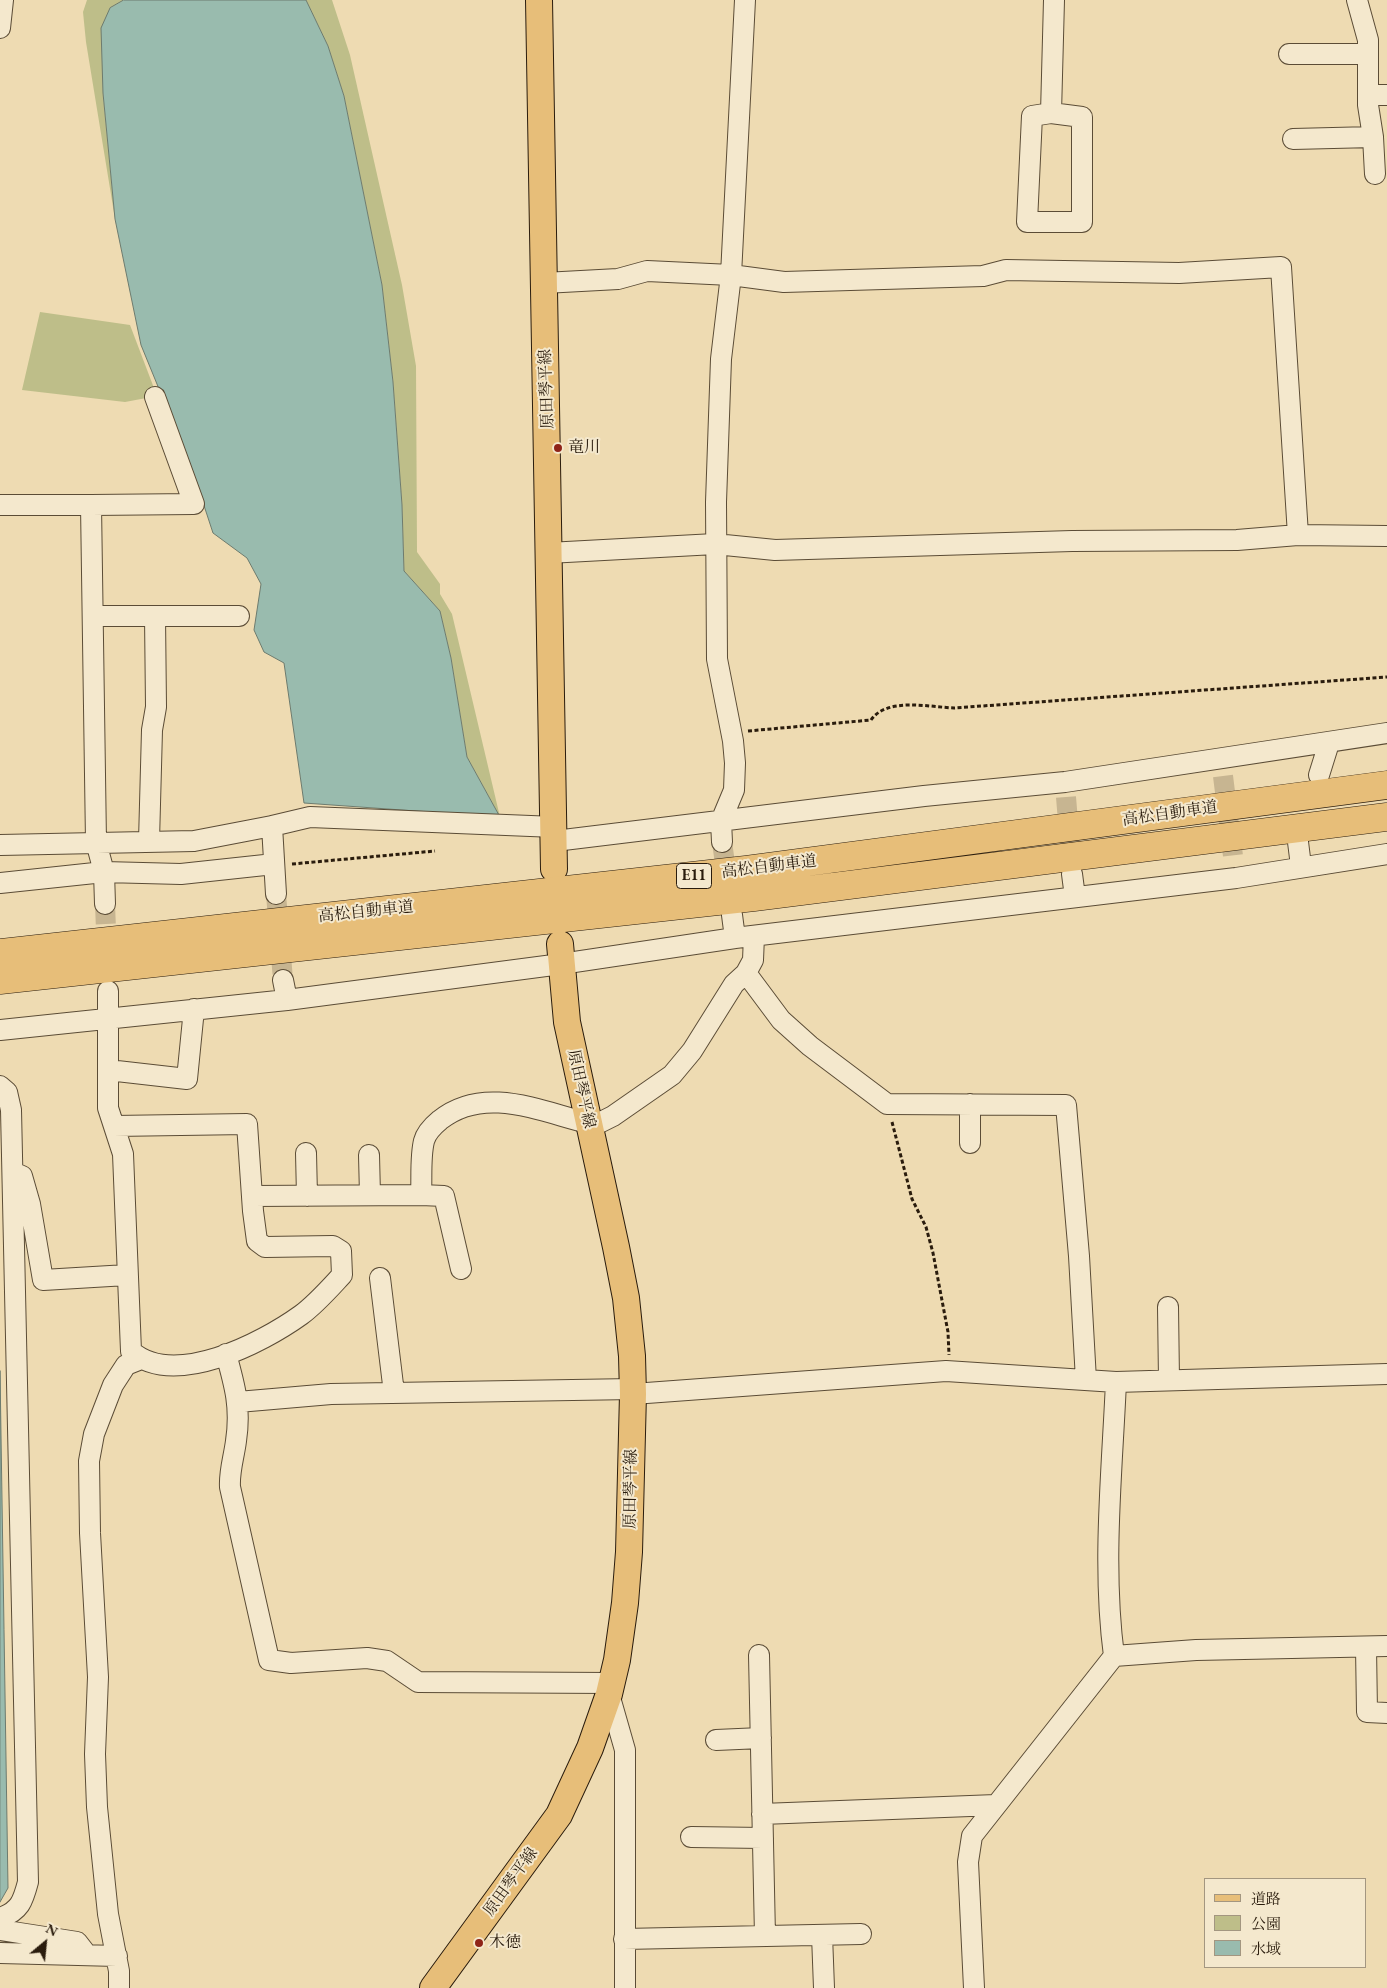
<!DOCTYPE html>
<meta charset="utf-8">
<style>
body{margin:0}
#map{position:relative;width:1387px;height:1988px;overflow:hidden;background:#eedbb2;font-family:"EB Garamond","Noto Serif JP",serif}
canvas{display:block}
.legend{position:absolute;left:1204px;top:1878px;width:162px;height:90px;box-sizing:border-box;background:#f4e8cd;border:1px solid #a39680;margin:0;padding:6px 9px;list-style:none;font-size:15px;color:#2a1c0d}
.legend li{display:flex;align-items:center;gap:10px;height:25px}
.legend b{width:25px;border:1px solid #a39680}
.north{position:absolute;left:20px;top:1918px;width:50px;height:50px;-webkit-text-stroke:4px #f4e8cd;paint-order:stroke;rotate:28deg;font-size:14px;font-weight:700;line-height:20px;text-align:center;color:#2a1c0d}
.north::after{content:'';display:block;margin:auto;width:18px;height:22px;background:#2a1c0d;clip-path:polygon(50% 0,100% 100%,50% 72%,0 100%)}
</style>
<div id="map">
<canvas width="1387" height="1988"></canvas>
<ul class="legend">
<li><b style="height:6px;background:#e7be79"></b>道路</li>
<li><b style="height:14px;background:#bebe89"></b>公園</li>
<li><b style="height:14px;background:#99bbae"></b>水域</li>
</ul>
<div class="north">N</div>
</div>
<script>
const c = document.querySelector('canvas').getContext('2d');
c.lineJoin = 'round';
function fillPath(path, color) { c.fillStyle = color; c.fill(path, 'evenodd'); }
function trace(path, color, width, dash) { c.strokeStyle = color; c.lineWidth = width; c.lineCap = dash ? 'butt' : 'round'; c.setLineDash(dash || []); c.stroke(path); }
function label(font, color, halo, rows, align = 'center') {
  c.font = font + ' "EB Garamond","Noto Serif JP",serif'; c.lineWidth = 4; c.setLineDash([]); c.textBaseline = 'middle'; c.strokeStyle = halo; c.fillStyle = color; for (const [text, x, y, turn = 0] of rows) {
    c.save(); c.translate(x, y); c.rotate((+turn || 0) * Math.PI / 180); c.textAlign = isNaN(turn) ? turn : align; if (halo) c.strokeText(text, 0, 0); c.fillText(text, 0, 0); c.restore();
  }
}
const green = new Path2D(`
 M87 0H124L110 8 103 94 115 219 86 42 83 12Z
 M306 0H332L350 55 402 285 416 366 417 552 440 584V594L452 614 500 817 467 757 451 658 440 611 404 571 402 505 393 382 382 285 344 96 328 46Z
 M40 312 130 325 157 396 125 402 22 390Z`);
const water = new Path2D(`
 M124 0H306L328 46 344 96 382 285 393 382 402 505 404 571 440 611 451 658 467 757 500 817 304 803 284 663 264 652 254 630 261 584 247 558 213 533 193 472 141 345 115 219 103 93 101 28 110 8Z
 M0 1371 8 1888 0 1902Z`);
const minorTunnel = new Path2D(`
 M1223 776 1234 864
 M1066 797 1072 870
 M722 842 728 885
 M276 894 283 980
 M105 904 107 955`);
const path = new Path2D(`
 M748 731 871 720C887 697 929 707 954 708L1387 677
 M292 864 435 851
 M892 1122 912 1199 926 1227 933 1253 948 1332 949 1355`);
const minor = new Path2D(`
 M1357 0 1368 40V105L1373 137 1375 174
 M0 28 3 0
 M1289 54H1368
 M1368 95H1387
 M1051 113 1082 117V222H1027L1032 116Z
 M1051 113 1054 0
 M1293 139 1373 137
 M544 283 618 279 647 271 731 275 784 282 983 276 1006 270 1179 273 1281 267 1298 535
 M0 505H91L96 842 104 872 105 904
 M91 505 194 504 155 397
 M548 553 715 544 775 550 1072 541 1237 540 1298 535 1387 536
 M93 616H239
 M1319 775 1329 743
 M149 841 152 730 156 707 155 616
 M555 841 924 796 1065 782 1387 733
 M722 842 721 821 734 790 735 763 733 741 717 659 716 502 721 359 731 275 745 0
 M1298 842 1301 866
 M0 845 194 841 272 826
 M1072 874 1075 897
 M0 883 104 872 181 874 274 864
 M276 894 272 826 310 817 555 827
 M732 915 735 938
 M746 973 781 1020 810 1046 887 1104 1066 1105 1079 1256 1086 1380
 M283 980 287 1000
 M108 991V1108L123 1154 131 1351C174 1389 262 1343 301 1315 316 1304 329 1289 342 1275L341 1251 333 1246 265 1247 257 1241 253 1211 247 1124 114 1126
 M0 1030 287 1000 561 964 735 938 1236 878 1387 854
 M108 1070 187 1079 194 1009
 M0 1086 7 1092 11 1110 28 1882C23 1901 20 1911 0 1918
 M970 1104V1143
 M306 1153 307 1196
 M369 1155 370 1195
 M15 1173 22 1176 30 1204 43 1280 127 1275
 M421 1195 444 1196 461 1269
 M252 1196 421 1195C422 1178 420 1157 424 1141 426 1133 434 1125 440 1120 484 1085 539 1111 588 1123L601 1122 613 1116 672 1075 692 1051 734 984 746 973 753 960 754 936
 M380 1278 394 1393
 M1168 1307 1169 1380
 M226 1354C235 1386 241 1408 236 1441 234 1457 229 1471 230 1487L269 1660 291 1663 367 1658 387 1661 418 1682 612 1683
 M633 1394 946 1371 1116 1382 1387 1374
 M238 1402 331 1394 633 1389
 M1366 1647 1367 1712 1387 1713
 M759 1655 765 1936
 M1114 1656 1196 1650 1387 1646
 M609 1694 625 1750V1988
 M716 1740 761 1738
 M762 1814 996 1805
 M691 1837 763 1838
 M0 1930 77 1942 84 1951
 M822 1935 824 1988
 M624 1939 861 1934
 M0 1953 117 1956
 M119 1988V1971L108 1914 97 1807 95 1754 98 1677 90 1533 89 1461 94 1434 113 1385 126 1365 141 1359
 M974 1988 968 1862 972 1836 1114 1656C1102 1566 1112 1472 1116 1382`);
const major = new Path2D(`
 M539 0 554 869
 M433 1988 559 1815 590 1748 609 1694 617 1660 625 1603 629 1552 633 1394 632 1356 626 1298 616 1247 567 1022 560 944`);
const highway = new Path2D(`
 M0 953 746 870 1387 785
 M0 980 754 897 1387 817`);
const markers = [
 [558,448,5,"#8f2418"],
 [479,1943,5,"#8f2418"]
];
const shields = [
 [694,876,35]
];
const shieldNames = [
 ["E11",694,876]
];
const streetNames = [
 ["原田琴平線",547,389,-92],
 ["高松自動車道",1170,814,-8],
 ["高松自動車道",769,867,-7],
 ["高松自動車道",366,912,-6],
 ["原田琴平線",581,1089,78],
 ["原田琴平線",631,1489,-89],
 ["原田琴平線",511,1882,-54]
];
const poiNames = [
 ["竜川",568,448],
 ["木徳",489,1943]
];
fillPath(green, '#bebe89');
fillPath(water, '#99bbae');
trace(water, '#6d7b6e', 1);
trace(minorTunnel, '#c7b591', 20, [20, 10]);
trace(minor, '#5b4c36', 22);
trace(major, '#2a1c0d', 28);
trace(highway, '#2a1c0d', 29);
trace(path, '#2a1c0d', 3, [4, 2.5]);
trace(minor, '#f4e8cd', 20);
trace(major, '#e7be79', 26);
trace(highway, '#e7be79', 28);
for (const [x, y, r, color] of markers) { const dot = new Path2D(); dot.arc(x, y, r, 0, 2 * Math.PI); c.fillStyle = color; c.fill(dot); trace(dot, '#f4e8cd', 2); }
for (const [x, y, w] of shields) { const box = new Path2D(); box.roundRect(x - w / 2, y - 12.5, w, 25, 4); c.fillStyle = '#f4e8cd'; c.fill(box); trace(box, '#2a1c0d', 1); }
label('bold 15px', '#2a1c0d', null, shieldNames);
label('16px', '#2a1c0d', '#f4e8cd', streetNames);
label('16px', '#2a1c0d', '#f4e8cd', poiNames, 'left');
</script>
